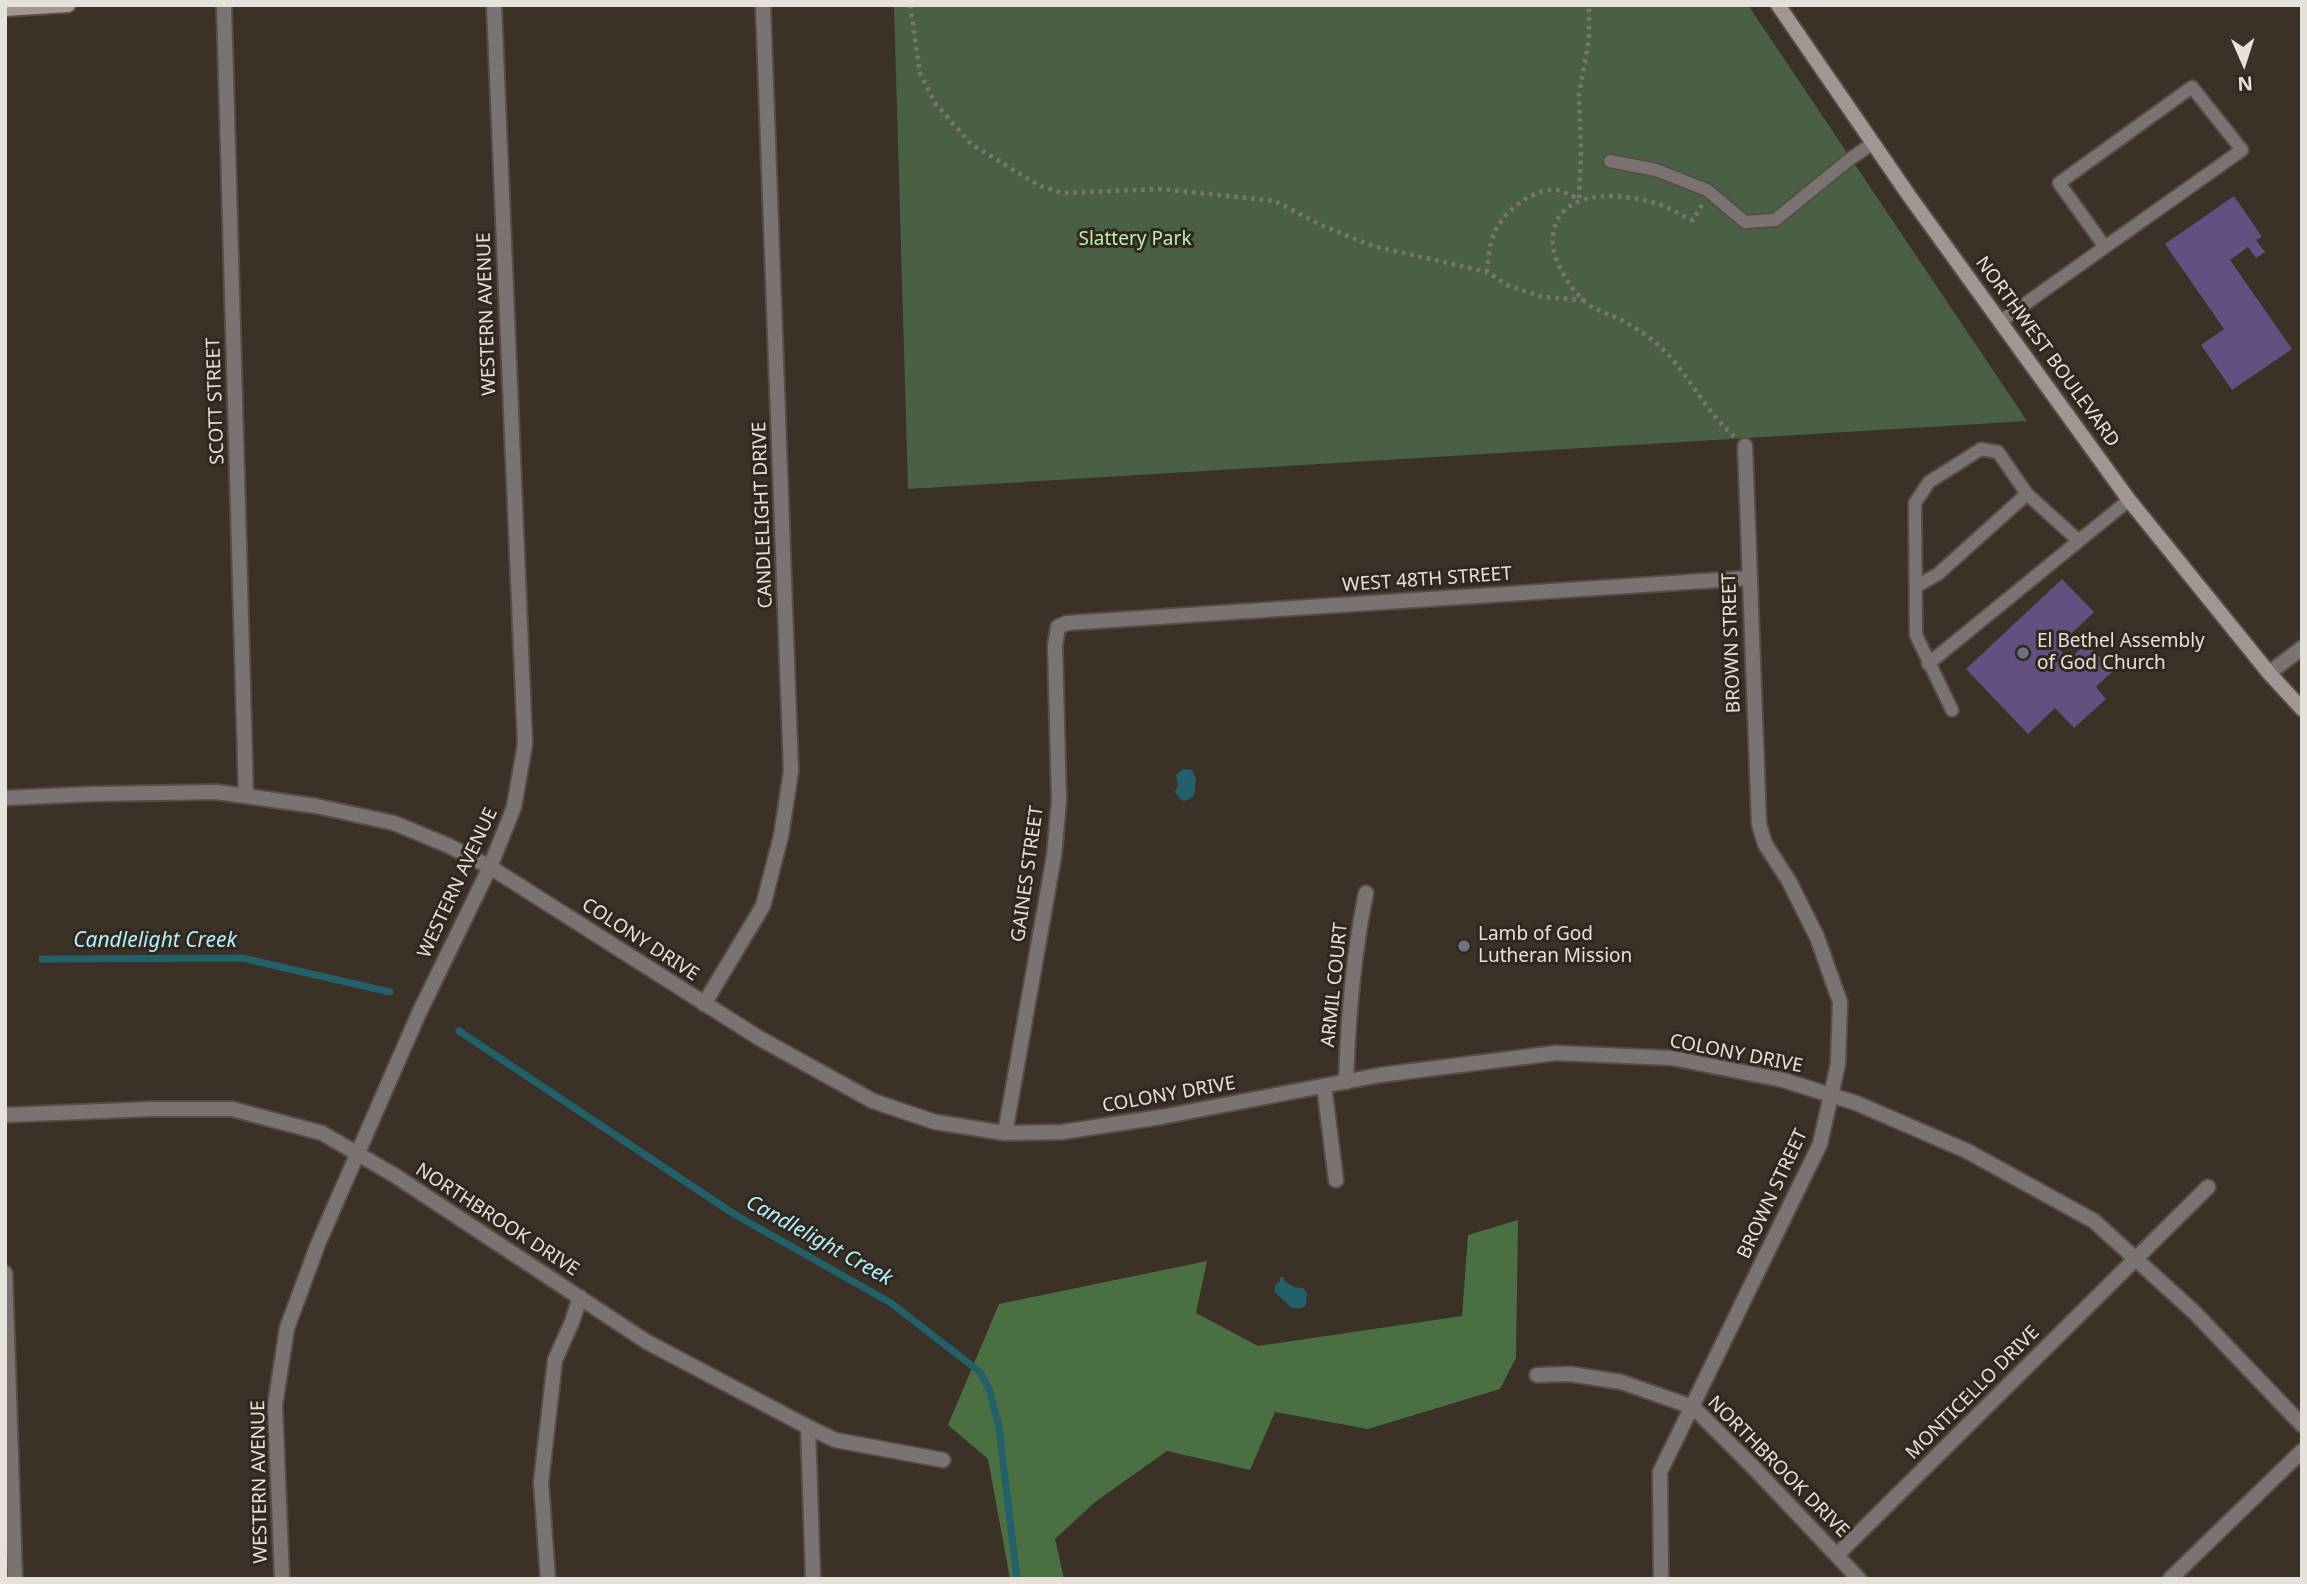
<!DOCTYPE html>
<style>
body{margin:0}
#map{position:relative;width:2307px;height:1584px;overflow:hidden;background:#3b3127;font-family:"Noto Sans",sans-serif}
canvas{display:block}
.frame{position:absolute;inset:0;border:7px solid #e7e1db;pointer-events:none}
.north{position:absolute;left:2209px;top:28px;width:70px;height:70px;-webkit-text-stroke:5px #30271e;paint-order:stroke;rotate:177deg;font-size:19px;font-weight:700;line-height:28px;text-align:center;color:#e7e1db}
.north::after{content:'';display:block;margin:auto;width:24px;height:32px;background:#e7e1db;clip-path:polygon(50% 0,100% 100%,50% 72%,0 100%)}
</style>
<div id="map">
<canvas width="2307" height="1584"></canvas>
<div class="frame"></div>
<div class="north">N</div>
</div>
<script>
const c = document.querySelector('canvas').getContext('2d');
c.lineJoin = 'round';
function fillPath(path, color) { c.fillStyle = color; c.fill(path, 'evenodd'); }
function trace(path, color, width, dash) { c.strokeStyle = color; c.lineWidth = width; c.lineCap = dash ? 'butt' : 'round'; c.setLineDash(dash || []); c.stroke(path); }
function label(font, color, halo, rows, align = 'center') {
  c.font = font + ' "Noto Sans",sans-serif'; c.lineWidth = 6; c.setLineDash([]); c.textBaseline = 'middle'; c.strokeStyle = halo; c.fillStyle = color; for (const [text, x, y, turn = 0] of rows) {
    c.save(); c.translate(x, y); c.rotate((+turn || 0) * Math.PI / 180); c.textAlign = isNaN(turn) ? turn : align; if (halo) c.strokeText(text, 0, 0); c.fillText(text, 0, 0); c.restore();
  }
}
const green = new Path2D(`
 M894 5H1748L2027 421 908 489Z`);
const forest = new Path2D(`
 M1518 1220 1516 1358 1500 1389 1368 1429 1275 1412 1250 1470 1167 1451 1095 1502 1055 1539 1064 1579H1010L988 1459 948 1425 999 1304 1207 1261 1196 1313 1258 1346 1462 1316 1468 1235Z`);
const water = new Path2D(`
 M1183 769 1192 770 1196 779 1194 796 1185 801 1181 800 1175 792 1178 785 1176 775Z
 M1280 1277 1284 1278V1281L1294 1287 1303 1288 1307 1293 1306 1305 1302 1308H1292L1275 1292V1285L1280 1281Z`);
const stream = new Path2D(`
 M42 959 242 958 390 992
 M459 1031 734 1214 891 1303 980 1372 989 1389 999 1427 1017 1579`);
const building = new Path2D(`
 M2234 196 2262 237 2256 240 2265 252 2256 258 2248 247 2230 260 2292 349 2232 390 2201 345 2224 329 2165 244Z
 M2062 579 2094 612 2057 647 2069 660 2086 643 2113 671 2096 687 2106 699 2074 728 2055 708 2028 734 1966 669Z`);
const path = new Path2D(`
 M910 5 920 73 935 103 971 144 1040 186 1062 193 1162 189 1275 201 1321 225 1373 246 1487 272 1507 285 1542 297 1584 300
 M1702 205 1693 220C1683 217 1674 210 1664 206 1630 194 1559 184 1553 235 1550 257 1567 284 1583 300 1596 312 1611 314 1625 322 1635 328 1647 335 1656 343 1687 369 1703 410 1734 436
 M1487 272C1488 260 1489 245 1494 234 1501 214 1531 189 1554 190 1563 190 1571 196 1579 199L1581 153 1579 94 1589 39V5`);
const lane = new Path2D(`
 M2192 87 2242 150 2105 247 2059 183Z
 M1610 161 1656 170 1707 190 1745 222 1775 220 1850 159 1873 143
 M2001 321 2105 247
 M1917 586 1938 574 2027 494
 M1928 664 2129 500
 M1952 710 1916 635 1915 503 1929 482 1981 449 1998 452 2027 494 2079 541`);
const street = new Path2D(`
 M224 5 246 796
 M2269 673 2302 648
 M5 798 92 794 217 792 316 806 394 823 447 845 490 867 759 1038 873 1101 935 1122 1005 1133 1062 1132 1161 1117 1380 1075 1556 1053 1672 1058 1783 1080 1856 1103 1967 1151 2094 1221 2195 1313 2302 1425
 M704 1004 763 906 781 836 791 771 763 5
 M1346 1082C1348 1018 1353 956 1366 893
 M1324 1086 1336 1180
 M5 1115 153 1109H232L322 1133 394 1175 647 1342 808 1427 835 1440 943 1460
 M1005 1133 1054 856 1059 801 1055 646 1058 627 1067 623 1749 578
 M5 1273 15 1579
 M1537 1375 1570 1374 1621 1382 1693 1407 1755 1469 1859 1579
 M808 1427 813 1579
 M1837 1555 2208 1187
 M282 1579 275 1405 287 1328 318 1244 419 1013 490 867 514 807 525 744 494 5
 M548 1579 541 1482 555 1360 572 1322 580 1297
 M1661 1579 1660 1472 1820 1144 1838 1064 1840 1002 1817 937 1789 881 1765 844 1759 824 1745 446
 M2170 1579 2302 1451`);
const secondary = new Path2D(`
 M1778 5 1910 197 2129 500 2269 673 2302 709
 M5 9 68 5`);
const markers = [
 [2023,653,7,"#6b7280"],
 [1464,946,7,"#6b7280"]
];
const parkNames = [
 ["Slattery Park",1135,240]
];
const streetNames = [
 ["WESTERN AVENUE",487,314,-92],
 ["NORTHWEST BOULEVARD",2047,352,54],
 ["SCOTT STREET",216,401,-92],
 ["CANDLELIGHT DRIVE",763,515,-92],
 ["WEST 48TH STREET",1427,580,-4],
 ["BROWN STREET",1732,643,-92],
 ["GAINES STREET",1028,874,-82],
 ["WESTERN AVENUE",458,883,-65],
 ["COLONY DRIVE",640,940,33],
 ["ARMIL COURT",1335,985,-84],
 ["COLONY DRIVE",1736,1054,11],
 ["COLONY DRIVE",1169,1095,-10],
 ["BROWN STREET",1773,1194,-65],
 ["NORTHBROOK DRIVE",497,1220,33],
 ["MONTICELLO DRIVE",1973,1393,-45],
 ["NORTHBROOK DRIVE",1778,1467,45],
 ["WESTERN AVENUE",260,1482,-91]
];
const poiNames = [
 ["El Bethel Assembly",2037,642],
 ["of God Church",2037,664],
 ["Lamb of God",1478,935],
 ["Lutheran Mission",1478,957]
];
const waterNames = [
 ["Candlelight Creek",155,941],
 ["Candlelight Creek",819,1241,29]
];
fillPath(green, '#496045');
fillPath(forest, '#4a6f43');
fillPath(water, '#23616a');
trace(stream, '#23616a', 7);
fillPath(building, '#634f80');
trace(lane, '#574d44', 16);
trace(street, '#574d44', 18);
trace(secondary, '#574d44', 18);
trace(path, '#7d756c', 4.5, [3.5, 5]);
trace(lane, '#7a7371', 12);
trace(street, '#7a7371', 14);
trace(secondary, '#a29694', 14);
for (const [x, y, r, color] of markers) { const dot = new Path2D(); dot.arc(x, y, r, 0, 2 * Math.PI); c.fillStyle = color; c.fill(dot); trace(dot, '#30271e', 2.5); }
label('19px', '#b9f3ad', '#30271e', parkNames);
label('19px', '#e7e1db', '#30271e', streetNames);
label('19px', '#e7e1db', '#30271e', poiNames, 'left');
label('italic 21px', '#b0f1fc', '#30271e', waterNames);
</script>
